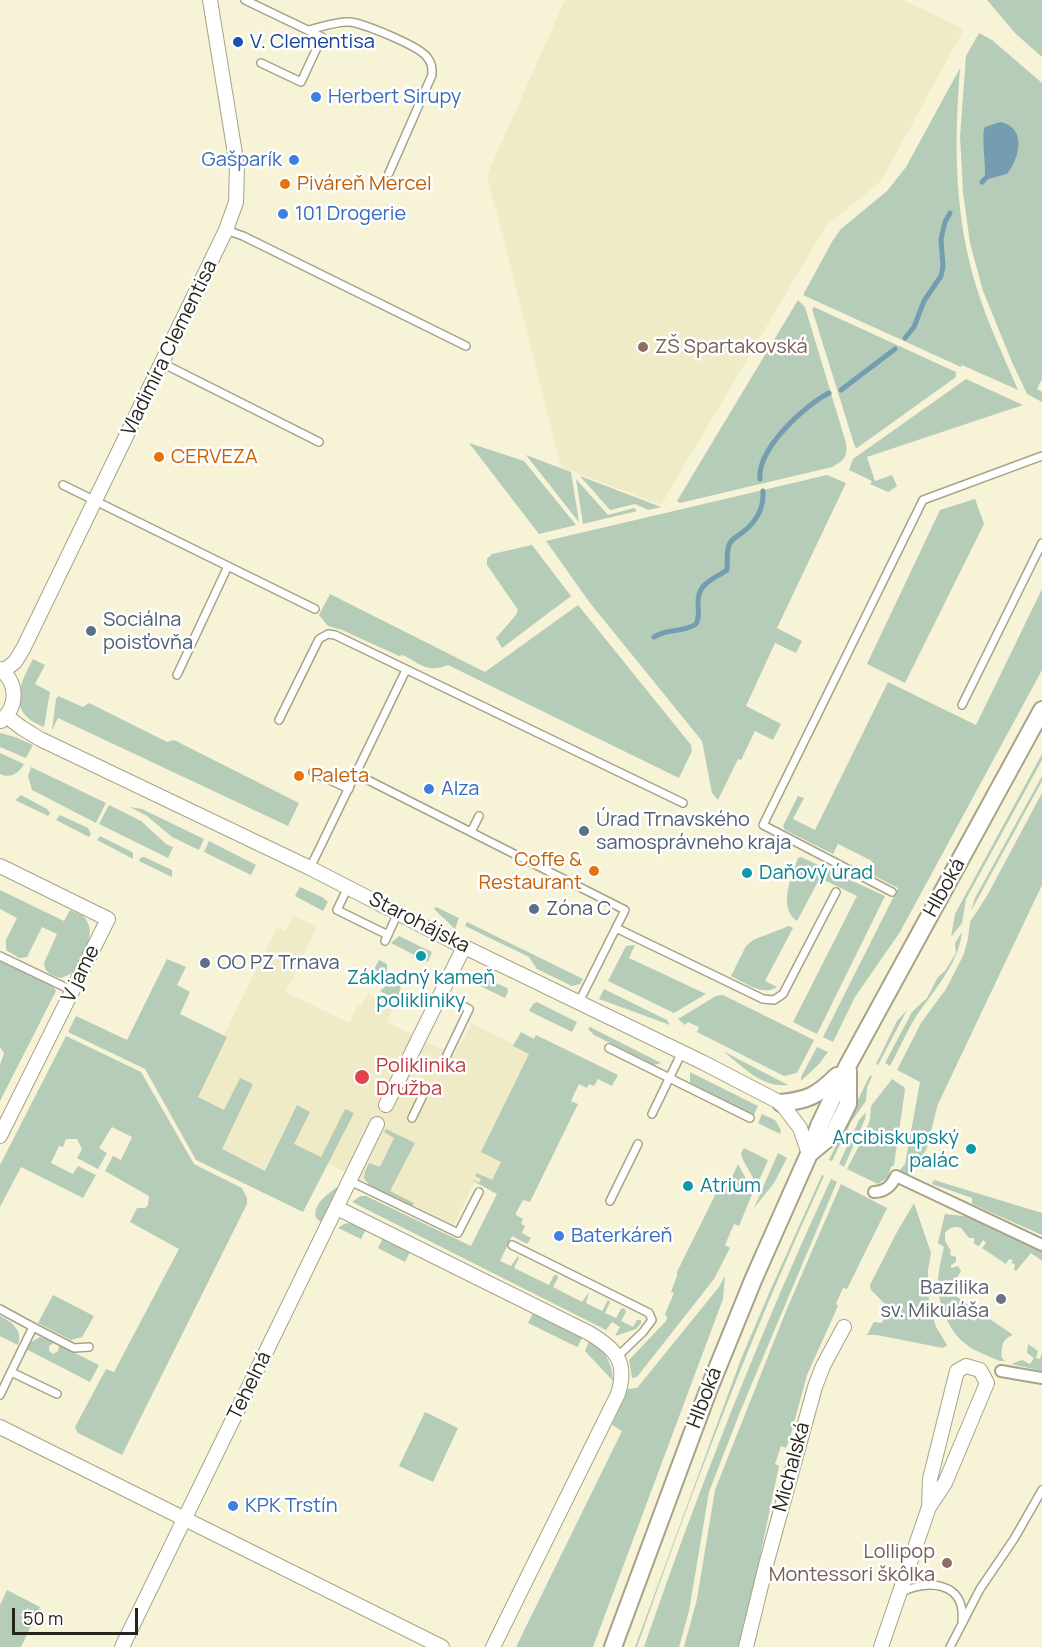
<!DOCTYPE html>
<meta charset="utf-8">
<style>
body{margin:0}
#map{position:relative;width:1042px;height:1647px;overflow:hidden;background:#f7f3d7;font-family:Manrope,sans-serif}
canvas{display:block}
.scale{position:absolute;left:12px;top:1608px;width:126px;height:27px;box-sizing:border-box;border:3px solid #27261b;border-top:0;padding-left:8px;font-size:18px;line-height:21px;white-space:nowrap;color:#27261b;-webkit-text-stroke:4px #fff;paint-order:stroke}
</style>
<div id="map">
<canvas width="1042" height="1647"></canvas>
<div class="scale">50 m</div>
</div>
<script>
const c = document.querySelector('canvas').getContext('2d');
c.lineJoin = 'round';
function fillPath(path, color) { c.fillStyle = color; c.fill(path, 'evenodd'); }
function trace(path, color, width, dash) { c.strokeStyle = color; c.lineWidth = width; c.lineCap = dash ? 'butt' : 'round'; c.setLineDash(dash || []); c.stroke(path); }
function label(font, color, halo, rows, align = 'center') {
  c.font = font + ' Manrope,sans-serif'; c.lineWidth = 5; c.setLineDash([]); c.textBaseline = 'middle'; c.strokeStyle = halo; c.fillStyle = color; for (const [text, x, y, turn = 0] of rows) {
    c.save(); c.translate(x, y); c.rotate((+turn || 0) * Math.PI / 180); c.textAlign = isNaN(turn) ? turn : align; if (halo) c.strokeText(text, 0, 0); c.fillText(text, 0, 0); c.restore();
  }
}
const built = new Path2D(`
 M565 0H903L964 29 881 181 826 226 661 505 561 467 487 175Z
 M293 915 317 927 286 992 349 1023 358 1005 361 1006 368 993 394 1006 387 1022 454 1055 471 1023 532 1053 505 1160 494 1184 484 1179 481 1186 474 1183 454 1225 282 1141 266 1174 219 1150 193 1098 277 927 285 931Z`);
const green = new Path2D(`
 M987 0H1042V57L1016 34Z
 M979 33 992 40 1042 83V379L1037 389 1042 392V402L1027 394 1012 362 983 291 970 243 963 192 960 136 966 56Z
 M960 68C954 144 954 215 977 289 988 324 1004 357 1018 390L962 365 961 367 803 295 833 240 841 229 887 191 906 167Z
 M798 300 805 307 846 443C848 456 844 461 832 467L680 503 677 501Z
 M814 307 956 372V377L857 448 855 447 812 309Z
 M966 379 1023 405 867 457 875 481 892 475 897 486 888 492 870 484 872 481 849 470 853 459Z
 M469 443 524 461 576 525 539 534Z
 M526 455 571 472 579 522 578 521Z
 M827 475 846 483 777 628 802 641 796 653 775 643 746 706 781 724 773 740 755 731 741 760 738 759 718 800 712 793 702 741 590 603 546 541Z
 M580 476 661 507 648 510 635 504 610 510Z
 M576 479 608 515 634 508 637 511 583 524Z
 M975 499 984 524 905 683 867 664 940 510Z
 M532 545 571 596 502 648 496 638 516 615 518 610 487 565V559L492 554Z
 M1042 589V670L900 932 855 997 833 1042 823 1037 898 888 867 872 872 861 838 844 833 854 785 830 783 826 798 796 804 798 793 819 815 830 888 682 976 725Z
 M330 594 485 672 578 605 691 745 692 751 679 778 448 665C428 673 421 665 403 655L399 656 342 630 328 626 319 615Z
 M33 659 45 665 35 684 50 692 44 727C6 712 19 686 33 659Z
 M58 696 83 707 89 703 167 742 174 740 299 803 288 826 58 718 52 730 56 699Z
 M0 733 15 737 33 745 26 758 0 747Z
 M0 753 24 764C19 773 11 779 0 774Z
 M1042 754V760L966 899 962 923 951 937 955 914Z
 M31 767 106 803 96 823 32 790 28 776Z
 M1042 776V781L971 911 975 898Z
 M1042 793V885L938 1104 926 1150 908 1176 900 1170 905 1164 920 1082 897 1070 921 1023 946 989 963 956 968 939 970 922 988 894Z
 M21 795 47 809 50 813 48 816 15 800Z
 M109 805 141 821 166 844 173 847 168 858 99 824Z
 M130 807 142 809 204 839 199 850 172 837 147 816Z
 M60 815 88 828 91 834 89 837 56 820Z
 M100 836 130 851 133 853V859L97 840Z
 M209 841 256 865 251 875 204 852Z
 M144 857 172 870V877L139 861 140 858Z
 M801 857 885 896 817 1034 793 1022 857 896 820 878 797 921C777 907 792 876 798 858Z
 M300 887 322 897 328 902 323 911 295 896Z
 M0 890 64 921 70 910C74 912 80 914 83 916 100 932 81 958 73 973L61 978C53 976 44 973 44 963L57 934 42 927 27 957 19 958 6 950V940L17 918 0 909Z
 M436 907 459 918 455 929 434 909Z
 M467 922 583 979 580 984 572 986 537 969 529 957 465 926Z
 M789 926 793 928 765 981 777 987C763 997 744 982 731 976L746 946 753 940Z
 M962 932C958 968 929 994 911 1025 904 1038 897 1053 890 1066L885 1063 912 1012 927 998 938 977 945 971 956 953 955 943Z
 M399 936 432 952 428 962 391 943Z
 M635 945 629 958 706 994 674 1013 608 981 626 946Z
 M167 959 186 967 177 985 190 992 180 1014 227 1037 198 1097 224 1110 240 1078 253 1084 222 1149 265 1171 297 1105 310 1112 294 1144 321 1157 345 1109 354 1113 303 1212 196 1160 145 1069 68 1032 76 1016 127 1040Z
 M379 960 387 964V972L369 986 366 984Z
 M0 961 53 986 56 991 0 1101V1065L4 1053 0 1047Z
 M474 973 507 988 508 992 505 998 464 978Z
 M394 980 401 984 399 1000 380 991Z
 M604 989 667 1020 670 1025 599 999Z
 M723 995 814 1040 797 1073 784 1076 697 1032 699 1027 688 1022 685 1025 678 1019 716 996Z
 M537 1002 577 1022 572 1032 529 1011 533 1004Z
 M907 1010 878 1065 876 1064 897 1021Z
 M590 1027 661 1063 654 1065 594 1035 588 1029Z
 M521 1032 534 1039 536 1035 618 1075 612 1086 598 1079 594 1086 589 1084 587 1088 579 1084 571 1101 578 1104 530 1202 523 1200 516 1213V1215L523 1219 521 1224 525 1226 522 1233 531 1238 527 1244 512 1236 500 1261 511 1266 518 1256 519 1258 514 1268 549 1285 554 1275H557L558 1278 553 1287 582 1302 589 1292 586 1303 602 1311 608 1300 610 1302 605 1313 616 1318 621 1309 624 1308 626 1312 621 1321 633 1327 637 1320H641V1323L636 1329 615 1336 620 1327 612 1322 606 1330 352 1202 360 1196H366L471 1246 497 1194 473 1181V1180L479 1183 481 1179 475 1176 477 1173 492 1180 501 1162 481 1152 529 1054 513 1046Z
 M66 1036 141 1072 194 1164 242 1188 247 1198V1204L122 1455 78 1433 75 1427 106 1369 114 1372 179 1249 130 1222 137 1208H145L148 1205 149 1196 105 1171 113 1156 121 1160 132 1137 112 1127 99 1148 107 1153 98 1169 77 1158 82 1149 77 1139H66L63 1147 59 1146 51 1163 73 1174 78 1166 96 1175 83 1198 21 1167 0 1207V1165Z
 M817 1047 828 1052 819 1064 801 1081V1077Z
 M723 1051 788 1085C762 1088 742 1066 723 1051Z
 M690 1072 758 1106 754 1115 690 1083Z
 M870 1075 872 1076 867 1088 866 1101 851 1122 832 1161 829 1160Z
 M892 1079 904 1087 905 1090 894 1165 891 1167 888 1177 878 1184 847 1169 864 1136 870 1119 871 1106Z
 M866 1112 865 1119 844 1167 839 1164 859 1120Z
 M762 1114 775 1120 781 1130 780 1134 758 1123Z
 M386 1129 415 1143 390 1191 414 1203 412 1207 369 1185 364 1178 365 1172 369 1163 380 1167 394 1138 384 1132Z
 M744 1148 768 1160 757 1185 742 1158 741 1153Z
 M778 1153 787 1158 774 1183 754 1208Z
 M738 1164 753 1192 739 1226 734 1224 725 1245 730 1248 714 1279 637 1377 632 1378 629 1360 666 1321 667 1317 665 1314 674 1293 671 1292 677 1276V1272L721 1183 731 1179Z
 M822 1175 824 1176C753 1330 693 1487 637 1647H635L741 1359 770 1291Z
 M831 1179 837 1182 740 1412 709 1492 689 1611 679 1647H644C699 1488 760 1332 831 1179Z
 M934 1180 1042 1213V1235L972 1204V1198L932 1184Z
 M342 1183 322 1223 316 1218C312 1202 332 1192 342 1183Z
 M841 1184 887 1208 847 1289 843 1288 836 1304 838 1306 807 1375 789 1441 786 1448 781 1446 775 1464 779 1466 741 1647H684L697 1599 715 1490 786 1311Z
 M914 1203 931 1253 928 1270V1293L931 1311 936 1327 947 1345 943 1348 877 1335H867L874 1322 882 1323 888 1307 871 1290 870 1285 897 1232Z
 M945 1214 972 1217 1042 1251V1261L1031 1253 1016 1271 1014 1270 1015 1264 1011 1263 1013 1260 1009 1259 1006 1264 982 1248 986 1243 983 1240 979 1246 974 1244V1238H969L961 1228C954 1226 950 1227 945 1233V1241L951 1251 950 1255 956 1257V1262L951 1265V1268L958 1266 961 1271 949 1291 971 1307 966 1315 975 1321 981 1313 1013 1335C1002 1338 1001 1348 1002 1358L1005 1361H1000C989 1356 976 1352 967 1345 950 1333 940 1309 938 1288 937 1275 941 1260 944 1247L938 1243Z
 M350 1223 366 1229 361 1239 338 1228 344 1224Z
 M383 1238 410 1252 405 1262 378 1248Z
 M725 1276 723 1299 593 1647H516L622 1431 612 1425 628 1389 637 1388 719 1287Z
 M53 1295 94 1316 82 1337 71 1340 38 1323Z
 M533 1313 583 1336 578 1346 577 1347 528 1323Z
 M0 1316C12 1322 23 1330 18 1345L0 1336Z
 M40 1337 55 1342 49 1346V1351L53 1354 58 1351 59 1345 99 1365 90 1382 26 1349 31 1342Z
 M590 1339C605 1351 612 1362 613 1381L585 1351Z
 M1028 1344 1038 1351 1036 1358 1040 1359 1042 1353V1371L1011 1364 1022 1360 1030 1364 1034 1358 1027 1353Z
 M425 1412 458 1428 433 1482 399 1466Z
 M7 1590 40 1607 21 1647H0V1605Z`);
const water = new Path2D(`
 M1000 122C1027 127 1020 158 1007 174L988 179 985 176C986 164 981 134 985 127Z`);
const stream = new Path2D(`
 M982 182 987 177
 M905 338 914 327 924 301 941 276 943 267 941 239 945 222 950 213
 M841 390 895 349
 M760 479C757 449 805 405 829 393
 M654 637C667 628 683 633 696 624 699 618 699 612 698 605 697 583 711 581 727 570 728 562 726 553 729 545 731 539 738 536 743 532 756 522 764 508 763 491`);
const service = new Path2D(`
 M245 0 322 37 301 82 261 63
 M309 30C321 27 337 21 350 22 365 24 419 46 427 57 432 63 432 68 432 75L389 173
 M226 230 243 236 466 346
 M162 363 319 442
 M63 485 315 609
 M177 675 228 566
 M962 705 1042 543
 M279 720 319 639 328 634 335 635 683 803
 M313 772 349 789
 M356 774 625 910 579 1002
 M471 832 479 816
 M310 868 406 670
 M348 887 337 910 388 935
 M892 892 763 825 923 500 1042 456
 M616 928 763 999 774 1000 783 994 836 892
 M385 941 398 913
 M0 956 73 991
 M440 995 469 1009 447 1055
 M609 1048 750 1118
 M652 1114 682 1052
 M412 1118 423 1095
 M350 1181 458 1233 479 1192
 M610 1201 638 1144
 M512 1245 649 1313 652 1320 643 1332 618 1356
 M0 1309 33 1327
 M11 1372 33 1327 74 1348 89 1347
 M0 1395 11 1372 57 1394
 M900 1593C926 1579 966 1581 962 1621
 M950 1647 980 1589 1014 1539 1042 1490`);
const pedestrian = new Path2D(`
 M874 1192C885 1192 892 1185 896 1176L1042 1245
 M1001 1371 1042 1378`);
const minor = new Path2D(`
 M0 669C18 683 18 706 1 721
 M3 671 15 662 23 649 226 230 236 202 237 166 210 0
 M6 716 22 728 40 739 310 868 450 940 704 1063 781 1103 800 1128 809 1154
 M0 866 108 919 0 1136
 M386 1105 464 947
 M337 1208 589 1333C616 1349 628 1362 618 1394L493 1647
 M0 1427 442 1647
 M122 1647 377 1124
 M746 1647 767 1561 815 1387 823 1366 844 1327
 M881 1647 929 1507 945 1483 987 1383 980 1370 966 1366 957 1371 930 1479 929 1507`);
const tertiary = new Path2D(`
 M781 1103C808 1100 817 1096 837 1076
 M810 1153 833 1134 848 1104V1071
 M613 1647 708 1391 754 1278 809 1154 819 1126 848 1065 1042 710`);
const markers = [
 [238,42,6,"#1a4fb4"],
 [316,97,6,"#3f7fe0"],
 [294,160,6,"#3f7fe0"],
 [285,184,6,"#e8710a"],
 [283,214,6,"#3f7fe0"],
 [643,347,6,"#8d6e63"],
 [159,457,6,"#e8710a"],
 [91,631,6,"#5c6f8a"],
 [299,776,6,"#e8710a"],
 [429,789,6,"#3f7fe0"],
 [584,831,6,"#5c6f8a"],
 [594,871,6,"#e8710a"],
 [747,873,6,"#0f9aa8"],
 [534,909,6,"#5c6f8a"],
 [421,956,6,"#0f9aa8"],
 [205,963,6,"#5c6f8a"],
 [362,1077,8,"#e0444e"],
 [971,1149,6,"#0f9aa8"],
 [688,1186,6,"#0f9aa8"],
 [559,1236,6,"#3f7fe0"],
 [1001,1299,6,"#6b7280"],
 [233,1506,6,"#3f7fe0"],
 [947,1563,6,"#8d6e63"]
];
const transitNames = [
 ["V. Clementisa",250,42]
];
const shopNames = [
 ["Herbert Sirupy",328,97],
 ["Gašparík",282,160,"right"],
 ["101 Drogerie",295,214],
 ["Alza",441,789],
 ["Baterkáreň",571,1236],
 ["KPK Trstín",245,1506]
];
const foodNames = [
 ["Piváreň Mercel",297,184],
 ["CERVEZA",171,457],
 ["Paleta",311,776],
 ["Coffe &",582,860,"right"],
 ["Restaurant",582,883,"right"]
];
const educationNames = [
 ["ZŠ Spartakovská",655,347],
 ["Lollipop",935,1552,"right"],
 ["Montessori škôlka",935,1575,"right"]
];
const streetNames = [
 ["Vladimíra Clementisa",170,348,-64],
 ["Hlboká",945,888,-61],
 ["Starohájska",419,923,27],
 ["V jame",81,974,-64],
 ["Tehelná",250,1386,-64],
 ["Hlboká",705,1398,-69],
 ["Michalská",792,1467,-75]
];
const serviceNames = [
 ["Sociálna",103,620],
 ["poisťovňa",103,643],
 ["Úrad Trnavského",596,820],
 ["samosprávneho kraja",596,843],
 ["Zóna C",546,909],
 ["OO PZ Trnava",217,963]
];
const cultureNames = [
 ["Daňový úrad",759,873],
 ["Základný kameň",421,978,"center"],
 ["polikliniky",421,1001,"center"],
 ["Arcibiskupský",959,1138,"right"],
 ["palác",959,1161,"right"],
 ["Atrium",700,1186]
];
const healthNames = [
 ["Poliklinika",376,1066],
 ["Družba",376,1089]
];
const worshipNames = [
 ["Bazilika",989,1288],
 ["sv. Mikuláša",989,1311]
];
fillPath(built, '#f0ebc7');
fillPath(green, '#b5ccb8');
fillPath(water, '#749eb0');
trace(stream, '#749eb0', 5);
trace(service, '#a7a389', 10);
trace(pedestrian, '#a7a389', 14);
trace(minor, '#a7a389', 16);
trace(tertiary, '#a7a389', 20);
trace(service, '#fff', 7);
trace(pedestrian, '#fff', 10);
trace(minor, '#fff', 14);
trace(tertiary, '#fff', 16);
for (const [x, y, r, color] of markers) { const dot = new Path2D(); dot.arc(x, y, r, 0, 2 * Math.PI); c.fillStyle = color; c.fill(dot); trace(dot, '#fff', 2); }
label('20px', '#164399', '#fff', transitNames, 'left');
label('20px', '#366cbe', '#fff', shopNames, 'left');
label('20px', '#c56008', '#fff', foodNames, 'left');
label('20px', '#785e54', '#fff', educationNames, 'left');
label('20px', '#27261b', '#fff', streetNames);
label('20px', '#4e5e75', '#fff', serviceNames, 'left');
label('20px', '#0d838f', '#fff', cultureNames, 'left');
label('20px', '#be3a42', '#fff', healthNames, 'left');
label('20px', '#5b616d', '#fff', worshipNames, 'right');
</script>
